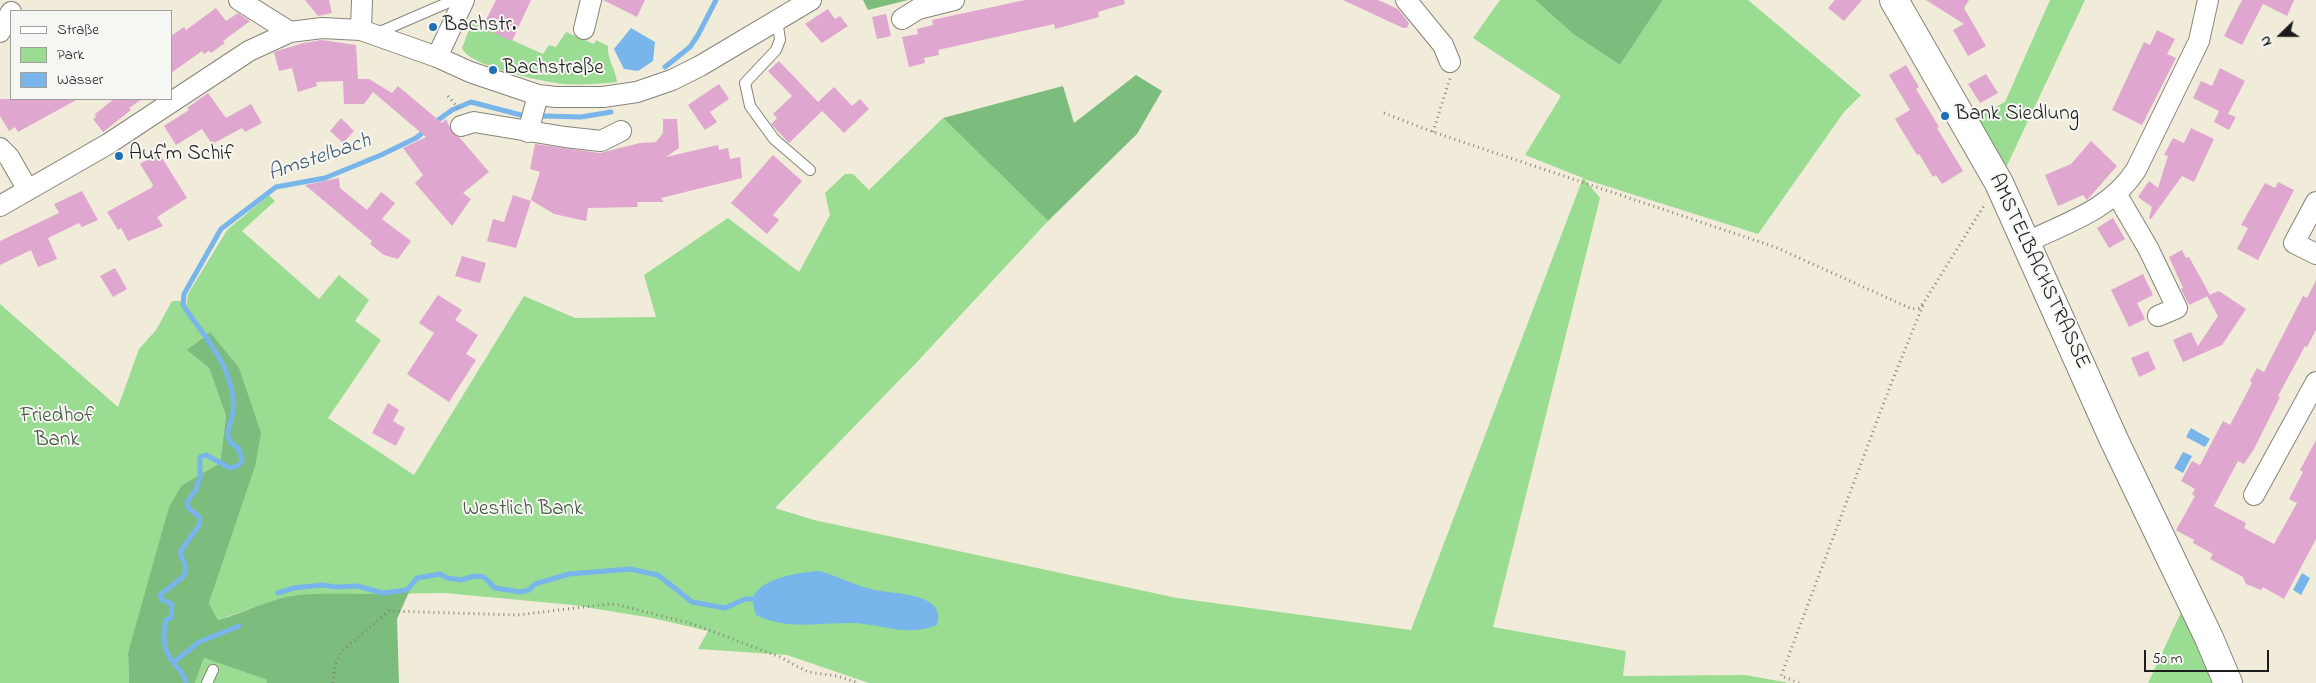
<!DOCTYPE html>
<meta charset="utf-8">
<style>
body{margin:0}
#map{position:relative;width:2316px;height:683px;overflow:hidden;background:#f1ebd9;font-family:"Indie Flower",sans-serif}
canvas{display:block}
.legend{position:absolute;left:10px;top:10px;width:162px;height:90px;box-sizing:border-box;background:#f6f6f2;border:1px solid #9f9f9c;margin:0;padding:6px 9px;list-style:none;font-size:15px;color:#1c1c1c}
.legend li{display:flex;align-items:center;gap:10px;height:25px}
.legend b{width:25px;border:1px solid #9f9f9c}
.north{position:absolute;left:2256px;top:10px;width:50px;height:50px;-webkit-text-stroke:4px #f6f6f2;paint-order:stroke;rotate:248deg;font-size:14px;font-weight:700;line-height:20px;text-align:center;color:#1c1c1c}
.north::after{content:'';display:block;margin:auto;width:18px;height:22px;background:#1c1c1c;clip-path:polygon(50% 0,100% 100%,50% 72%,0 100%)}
.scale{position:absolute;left:2144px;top:650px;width:125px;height:22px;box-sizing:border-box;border:2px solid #1c1c1c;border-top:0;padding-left:6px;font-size:15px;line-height:18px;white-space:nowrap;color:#1c1c1c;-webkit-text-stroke:4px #f6f6f2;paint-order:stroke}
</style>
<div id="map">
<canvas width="2316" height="683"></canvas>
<ul class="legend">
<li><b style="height:6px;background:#fff"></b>Straße</li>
<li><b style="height:14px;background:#9bdc93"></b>Park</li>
<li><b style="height:14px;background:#77b5ea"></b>Wasser</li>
</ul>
<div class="north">N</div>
<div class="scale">50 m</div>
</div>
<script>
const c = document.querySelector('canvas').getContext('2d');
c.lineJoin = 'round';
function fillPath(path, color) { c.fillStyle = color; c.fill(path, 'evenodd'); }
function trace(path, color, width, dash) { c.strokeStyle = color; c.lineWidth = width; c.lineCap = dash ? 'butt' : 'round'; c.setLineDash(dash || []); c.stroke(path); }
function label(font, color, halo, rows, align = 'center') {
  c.font = font + ' "Indie Flower",sans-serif'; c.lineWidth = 4; c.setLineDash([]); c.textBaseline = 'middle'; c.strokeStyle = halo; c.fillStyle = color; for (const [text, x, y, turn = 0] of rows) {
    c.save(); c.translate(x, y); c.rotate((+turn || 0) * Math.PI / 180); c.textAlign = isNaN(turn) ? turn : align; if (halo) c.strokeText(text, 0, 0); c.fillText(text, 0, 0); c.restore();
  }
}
const green = new Path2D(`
 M1500 0H1535L1573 34 1620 65 1663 0H1748L1861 95 1844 112 1758 234 1584 179 1600 198 1493 627 1626 651 1623 676 1745 675 1790 683H869L787 655 698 649 708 631 652 618 573 605 445 593 297 595 269 602 218 620 209 603 255 467 211 333 205 336 186 306 188 294 227 230 269 195 275 201 242 231 319 299 339 275 369 300 355 321 381 340 328 418 414 475 524 296 575 318 656 317 644 275 728 218 799 272 830 215 825 193 845 174H853L869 190 943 118 1048 221 917 362 775 508 814 520 1177 598 1411 630 1583 178 1525 155 1561 96 1473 38Z
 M2050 0H2085L2003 174 1975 118 2005 102Z
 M472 22 543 54 549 45 556 47 566 32 594 44 596 40 608 46C607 60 615 67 617 82 599 84 581 85 563 84 544 82 468 66 462 48Z
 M172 301H180L203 337 188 350 209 368 226 416 220 463 182 485 128 653 129 683H0V304L118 407 139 349 156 330Z
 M2184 606 2221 683H2148Z
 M204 658 267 680 266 683H195Z`);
const forest = new Path2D(`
 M863 0H908L868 10Z
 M1535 0H1663L1620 65 1573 34Z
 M1136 75 1162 91 1137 134 1048 221 943 118 1063 86 1074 123Z
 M210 332 239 368 261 433 255 467 209 603 218 620C245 613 270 598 298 595 335 592 372 596 409 592L397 619 399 683H266L267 680 204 658 195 683H129L128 653 169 507 182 485 220 463 226 416 209 368 187 350Z`);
const water = new Path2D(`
 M631 28 655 42 653 61 638 71 624 69 614 49Z
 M2191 428 2210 439 2205 447 2186 437Z
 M2183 452 2192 456 2183 473 2174 468Z
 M819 571C838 576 856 586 875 590 894 594 948 593 937 625 906 638 881 623 850 623 817 623 787 630 756 615 755 610 752 604 753 599 757 578 802 572 819 571Z
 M2302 573 2310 578 2301 595 2293 590Z`);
const stream = new Path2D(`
 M665 67 690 47 698 35 716 0
 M543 116 581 117 611 112
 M434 123 452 110 471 102 521 115
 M278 593 294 588 322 585 336 587 357 586 383 593 407 590 417 578 440 574 447 578 461 580 474 576 484 577 495 588 521 592 529 590 535 584 569 574 630 569 658 575 692 602 725 608 745 599H753
 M174 662 199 642 239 626
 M186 683C184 670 174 667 169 656 163 647 163 630 166 620L171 618 172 604 162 600 160 595 184 576 186 568 180 552 200 524 199 516 189 509 187 502 195 491 200 478V457L206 455 230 468 239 465 242 460 238 448C219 437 232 426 233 411 234 404 233 395 231 388 225 357 200 331 183 305L184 294 221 229 276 187 325 178 381 155 416 138 426 130`);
const building = new Path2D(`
 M305 0H329L332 13 318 16Z
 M496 0H531L512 41 490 31 493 24 486 20Z
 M603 0H645L637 17Z
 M1025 0H1124L1125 4 1098 12 1099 17 1055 29 1054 24 938 50 939 55 924 58 925 63 909 67 902 37 918 34 917 29 933 25 932 20Z
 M1343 0H1378L1398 9 1409 23 1407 28H1403Z
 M1835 0H1862L1844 21 1828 8Z
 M1926 0H1969L1964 8 1986 46 1968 56 1953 30 1964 24Z
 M2242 0H2294L2287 16 2263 4 2242 45 2224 36Z
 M216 8 226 21 238 13 250 21 223 41 225 43 211 53 209 51 204 54 202 51 171 73V36L184 27 186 30Z
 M828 9 835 19 840 16 848 26 822 43 805 24Z
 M886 14 891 36 877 39 872 17Z
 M2157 30 2175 39 2167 54 2176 58 2142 125 2112 110 2144 42 2150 45Z
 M322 40 356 45 358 79H369L392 93 398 86 442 123 446 119 453 134 460 138 489 172 463 193 471 199 452 226 415 183 423 175 403 148 426 137 373 92 364 104H344L343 81 316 82 317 86 298 92 292 68 279 71 274 52 303 43 305 45 304 43Z
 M779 61 818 102 834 87 852 106 860 99 869 109 844 133 822 111 789 143 771 124 777 118 773 114 792 96 768 71Z
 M1906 65 1919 87 1916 89 1939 127 1937 128 1963 171 1942 184 1936 175 1933 177 1919 154 1917 155 1895 119 1910 110 1889 75Z
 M2220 68 2245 81 2228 114 2236 117 2229 130 2214 122 2219 111 2193 98 2201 81 2212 86Z
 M1986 74 1998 93 1980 103 1968 84Z
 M719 84 729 99 710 112 717 122 705 130 688 105Z
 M208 93 226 118 251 104 262 123 245 132 242 128 212 144 202 129 176 145 164 126 189 110 187 108Z
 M0 99H78L18 132 15 127 9 131 0 116Z
 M114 99H142L129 108 131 110 103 132 93 119 96 117 95 114Z
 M341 118 354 131 343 143 330 131Z
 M663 119H677L679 148 666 157 718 145 719 150 728 148 730 159 740 157 742 178 661 198 664 202H637L638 207 588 208 586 221 554 214 531 200 540 172 530 169 535 144 600 153 640 143 656 142 663 133Z
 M2191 128 2214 139 2194 182 2182 176 2151 219 2149 218 2152 207 2138 197 2149 181 2158 188 2168 156 2164 155 2173 138 2184 143Z
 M2091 141 2117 166 2087 200 2083 195 2058 206 2045 175 2071 164Z
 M159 153 187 198 157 217 163 226 128 241 121 228 118 230 107 212 151 188 153 185 140 164Z
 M773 155 802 181 773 215 779 220 767 234 731 203Z
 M339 178 340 188 367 210 381 192 395 203 382 219 411 241 398 259 384 255 370 244 372 241 305 185Z
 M2278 182 2294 190 2258 260 2237 249 2248 228 2241 225 2265 183 2275 188Z
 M82 191 98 220 82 227 79 223 48 238 57 259 38 267 31 250 0 265V241L59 213 54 204Z
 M513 195 531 201 516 248 487 241 493 219 504 222Z
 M2113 218 2125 239 2109 248 2097 228Z
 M2182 250 2186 258 2189 257 2210 295 2189 305 2181 289 2183 288 2169 257Z
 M462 256 486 263 480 283 455 276Z
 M115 268 127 289 113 297 100 276Z
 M2143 274 2153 295 2137 303 2145 319 2129 327 2111 290Z
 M2316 280V330L2307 347 2305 346 2278 396 2280 397 2254 449 2244 464 2238 461 2214 506 2246 523 2244 528 2274 544 2297 503 2289 499 2303 472 2300 470 2316 440V539L2284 599 2263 587 2261 590 2246 584 2243 577 2210 559 2213 554 2193 543 2194 540 2176 530 2195 496 2192 494 2195 489 2181 481 2192 461 2200 465 2223 421 2230 425 2252 383 2250 381 2257 368 2264 372 2303 296 2307 298Z
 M2219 291 2246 309 2222 345 2183 362 2173 340 2191 332 2198 346 2218 316 2207 296Z
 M438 295 462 310 455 320 478 335 466 354 476 360 449 402 407 374 434 333 419 323Z
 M2148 351 2156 369 2139 377 2131 358Z
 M388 403 399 410 393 421 405 428 396 446 372 433Z`);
const path = new Path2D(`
 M448 96 459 109
 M1384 113 1433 132 1775 247 1912 309 1919 308 1924 302 1985 204
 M1433 132 1450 78
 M333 683 335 665 341 652 389 611 518 615 608 604 618 605 690 623 780 657 808 672 837 676 859 683
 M1799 683 1781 676 1891 384 1923 305`);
const lane = new Path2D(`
 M777 19 780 40 776 50 745 83 750 106 774 139 810 170
 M375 34 454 0
 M207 683 213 670`);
const street = new Path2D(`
 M239 0 290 32
 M1406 0 1443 45 1450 62
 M902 19 918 9 954 0
 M584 29 591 0
 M361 30 362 0
 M0 32 11 12
 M437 57 464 0
 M461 126 474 122 565 137 601 141 621 131
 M528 132 538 95
 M0 148 9 157 28 190
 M2117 195 2148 248 2177 308 2158 316
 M2316 202 2294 243 2316 254
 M0 206 108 144 249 51 290 32 322 28 361 30 437 57 470 72 538 95 556 97H603L637 92 672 80 700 66 811 0
 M2027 242C2068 222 2110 210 2136 170L2199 41 2208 0
 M2254 495 2316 382`);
const secondary = new Path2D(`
 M1894 0 1999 183 2114 440 2209 638 2228 683`);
const markers = [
 [433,27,5,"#1f6fb2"],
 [493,70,5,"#1f6fb2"],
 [1945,116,5,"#1f6fb2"],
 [119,156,5,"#1f6fb2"]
];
const poiNames = [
 ["Bachstr.",443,27],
 ["Bachstraße",503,70],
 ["Bank Siedlung",1955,116],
 ["Auf'm Schif",129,156]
];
const streetNames = [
 ["AMSTELBACHSTRASSE",2038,272,65]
];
const parkNames = [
 ["Friedhof",57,418],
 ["Bank",57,442],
 ["Westlich Bank",523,511]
];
const waterNames = [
 ["Amstelbach",320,159,-19]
];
fillPath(green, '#9bdc93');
fillPath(forest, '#7cbc7d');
fillPath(water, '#77b5ea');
trace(stream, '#77b5ea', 5);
fillPath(building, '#dfa6cf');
trace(lane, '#86847a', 12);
trace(street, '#86847a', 22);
trace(secondary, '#86847a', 30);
trace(path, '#86847a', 3, [1, 4]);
trace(lane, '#fff', 10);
trace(street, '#fff', 20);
trace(secondary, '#fff', 28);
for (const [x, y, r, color] of markers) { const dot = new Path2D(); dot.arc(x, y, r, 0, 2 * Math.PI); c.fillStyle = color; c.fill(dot); trace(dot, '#f6f6f2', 2); }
label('21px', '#1c1c1c', '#f6f6f2', poiNames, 'left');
label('21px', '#1c1c1c', '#f6f6f2', streetNames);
label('21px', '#425640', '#f6f6f2', parkNames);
label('italic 22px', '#40596e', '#f6f6f2', waterNames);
</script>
